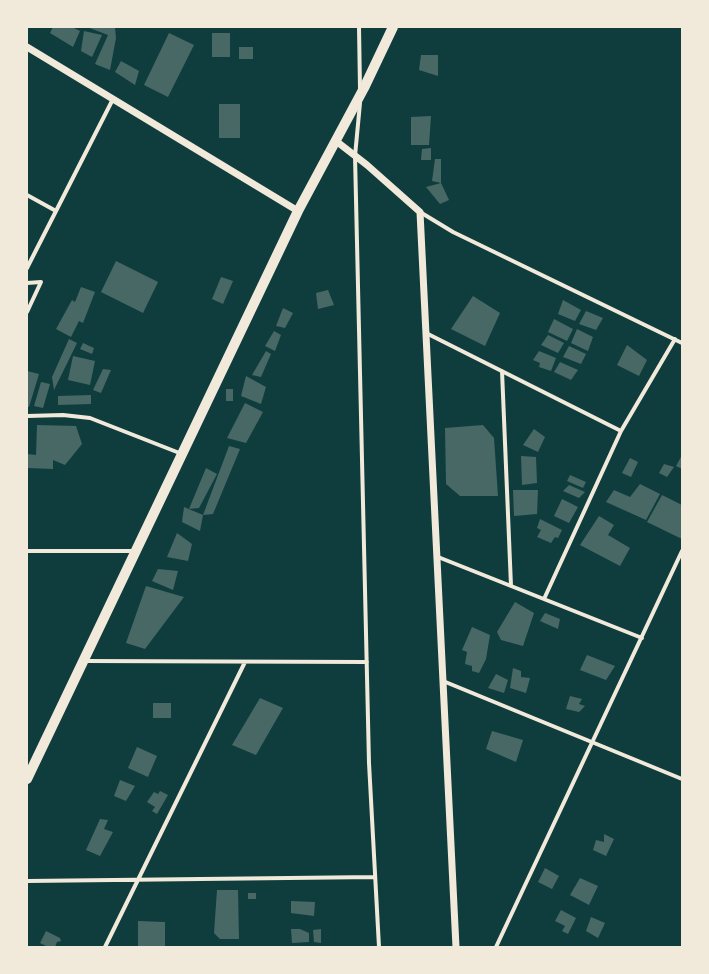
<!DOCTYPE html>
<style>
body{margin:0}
#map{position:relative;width:709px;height:974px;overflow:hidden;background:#0f3d3e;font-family:"Fira Sans",sans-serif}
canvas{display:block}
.frame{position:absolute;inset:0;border:28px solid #f1e9da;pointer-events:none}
</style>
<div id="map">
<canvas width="709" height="974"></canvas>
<div class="frame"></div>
</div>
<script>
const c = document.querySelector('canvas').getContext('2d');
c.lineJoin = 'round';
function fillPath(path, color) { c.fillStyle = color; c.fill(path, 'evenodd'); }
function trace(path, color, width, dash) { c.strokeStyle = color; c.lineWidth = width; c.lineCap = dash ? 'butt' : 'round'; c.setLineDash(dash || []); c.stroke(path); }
const building = new Path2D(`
 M53 27H72L80 31 73 47 50 33Z
 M87 27 115 28 116 38 110 70 95 64 108 35Z
 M84 31 102 35 92 57 81 51Z
 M169 33 194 45 168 97 144 85Z
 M212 33H230V57H212Z
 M239 47H253V59H239Z
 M421 55H438V76L419 70Z
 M121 61 139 71 135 85 115 72Z
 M219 104H240V138H219Z
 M431 116 429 145H411V117Z
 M431 148V160H421L422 149Z
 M435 159H441V183L449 200 440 204 426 187 441 183 432 181Z
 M116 261 158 282 143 313 101 292Z
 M221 277 233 281 223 304 212 299Z
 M81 287 95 292 83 323 79 321 71 337 56 329 72 300 75 302Z
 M328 290 334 305 318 309 316 293Z
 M473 296 500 313 485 346 451 329Z
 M563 300 581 310 575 321 558 314Z
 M283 308 293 313 285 328 276 326Z
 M586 311 603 318 596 330 579 324Z
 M554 319 573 329 567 341 548 332Z
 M577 329 593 337 588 351 571 343Z
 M274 331 281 335 275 351 265 346Z
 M548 335 564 343 558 353 541 345Z
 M69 339 77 343 54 390 52 377Z
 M83 343 94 348 92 354 80 349Z
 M627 345 647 360 639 376 617 365Z
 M569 346 586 354 581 364 563 357Z
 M266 351 271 354 261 377 252 375Z
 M539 351 556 358 551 371 539 367 540 363 533 360Z
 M73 356 95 361 90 385 68 380Z
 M560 362 578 370 571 380 554 372Z
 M103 369 111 370 101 393 93 390Z
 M27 371 39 374 29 407H27Z
 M246 376 266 387 261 404 241 396Z
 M41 382 50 384 43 408 34 406Z
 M226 389H233V401H226Z
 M91 395V404L58 405V396Z
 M245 403 263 412 246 443 227 438Z
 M37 425 76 426 82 444 65 465 53 460V469L27 468V454L36 455Z
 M483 425 494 438 498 496H460L446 484 445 428Z
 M534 429 545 437 538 452 523 445Z
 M229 446 240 449 213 514 203 515Z
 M682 455V469L676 466Z
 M521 456 536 457 537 483 522 485Z
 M630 458 638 462 631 477 622 473Z
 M664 464 674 467 667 477 659 473Z
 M206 468 217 474 199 508 189 509Z
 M570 475 586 482 583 488 567 481Z
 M640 484 660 494 646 520 606 502 614 490 630 497Z
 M569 485 585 492 579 498 563 491Z
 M513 490H538L537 514 514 516Z
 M662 495 682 505V539L647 522Z
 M562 499 578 507 569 523 554 516Z
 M184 507 203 515 200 531 182 522Z
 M599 516 614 525 608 535 630 548 620 566 580 545Z
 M540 519 562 530 558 538 555 537 551 543 537 537 541 530 537 528Z
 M177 533 192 544 188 561 167 557Z
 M158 569 178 571 173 590 152 581Z
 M146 586 184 597 145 649 126 643Z
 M515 602 534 613 523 646 501 640 497 632Z
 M545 613 560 619 558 629 540 621Z
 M472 627 490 635 486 659 479 673 472 671V666L465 664 467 652 462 650Z
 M587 655 615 666 606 680 580 670Z
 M513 668 521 671V677L530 678 526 693 510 688Z
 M496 674 508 680 504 693 488 688Z
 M570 696 582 699 579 704 585 706 579 712 566 709Z
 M260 698 283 708 256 755 232 745Z
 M153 703H171V718H153Z
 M492 731 523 740 516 762 486 749Z
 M137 747 157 756 148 777 128 768Z
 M120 780 135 786 126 801 114 796Z
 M160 791 168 795 157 814 152 811 155 807 147 802 154 792 158 794Z
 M100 819 108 820 104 829 113 832 100 856 86 850Z
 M604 834 614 839 606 856 593 850 596 840 604 842Z
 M545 868 559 876 552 889 538 882Z
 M580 878 598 886 589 905 570 895Z
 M217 890H238L239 939H220L214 933Z
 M248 893H256V899H248Z
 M291 901 315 902 314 916 291 913Z
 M561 910 576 918 568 934 562 931 565 926 555 921Z
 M591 917 605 923 598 938 586 931Z
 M138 921 165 922V947H138Z
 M291 929H300L309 933V942L292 943Z
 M321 929V943L314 942 313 930Z
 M46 931 60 938 61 941 57 942 55 947H48L40 943Z`);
const minor = new Path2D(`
 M359 27 360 89
 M360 103 355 156 369 763 379 947
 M27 195 56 211
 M420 212 453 232 682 343
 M27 268 113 99
 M27 283 41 282 27 312
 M426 333 621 431
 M502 371 511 586
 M27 416 63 415 90 418 182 454
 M27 551H135
 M438 557 642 638
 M544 599 621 431 675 339
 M84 661 367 662
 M443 681 682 779
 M27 881 375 877
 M105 947 245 662
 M496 947 682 551`);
const tertiary = new Path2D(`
 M27 47 298 211
 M336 141 367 165 420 212 456 947`);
const primary = new Path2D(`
 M27 779 298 211 364 88 393 27`);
fillPath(building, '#486865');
trace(minor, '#f1e9da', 4);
trace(tertiary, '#f1e9da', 7);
trace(primary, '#f1e9da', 10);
</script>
